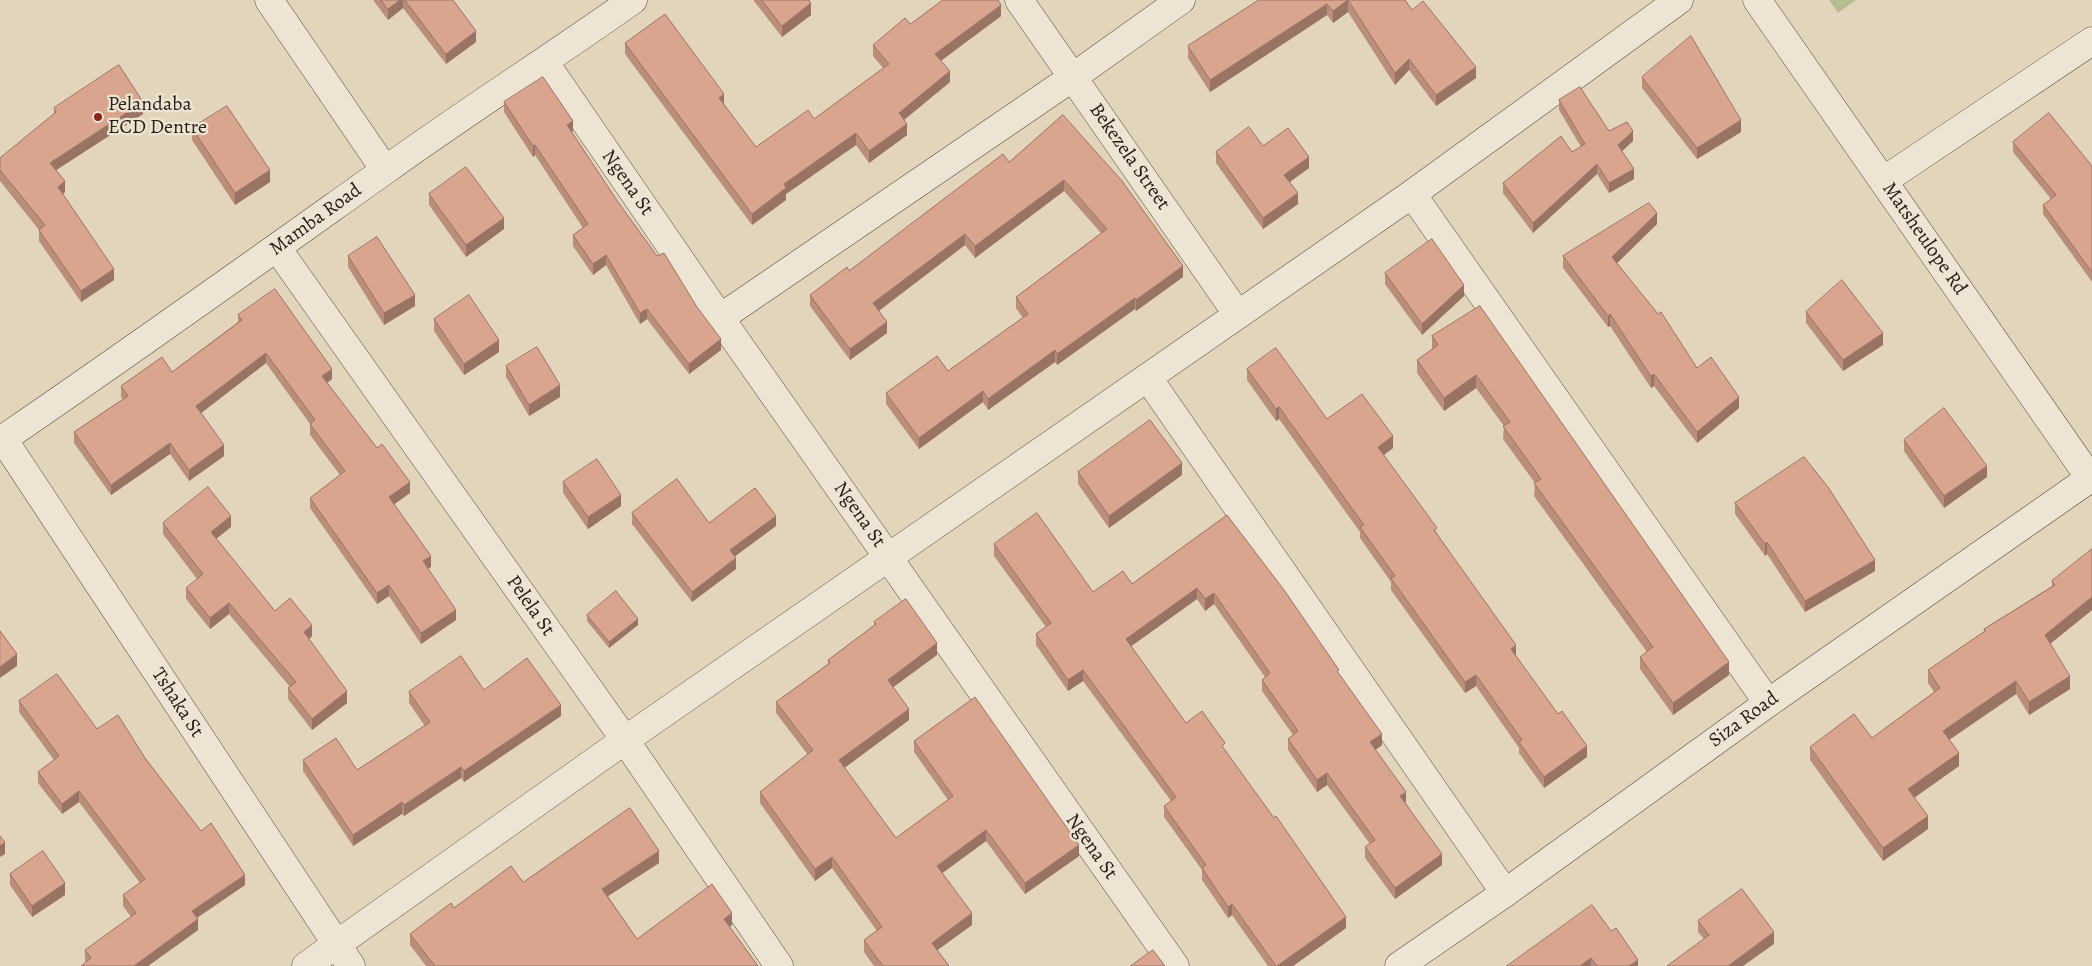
<!DOCTYPE html>
<style>
body{margin:0}
canvas{display:block;background:#e3d5bc}
</style>
<canvas width="2092" height="966"></canvas>
<script>
const c = document.querySelector('canvas').getContext('2d');
c.lineJoin = 'round';
function fillPath(path, color) { c.fillStyle = color; c.fill(path, 'evenodd'); }
function trace(path, color, width, dash) { c.strokeStyle = color; c.lineWidth = width; c.lineCap = dash ? 'butt' : 'round'; c.setLineDash(dash || []); c.stroke(path); }
function label(font, color, halo, rows, align = 'center') {
  c.font = font + ' Alegreya,serif'; c.lineWidth = 4.5; c.setLineDash([]); c.textBaseline = 'middle'; c.strokeStyle = halo; c.fillStyle = color; for (const [text, x, y, turn = 0] of rows) {
    c.save(); c.translate(x, y); c.rotate((+turn || 0) * Math.PI / 180); c.textAlign = isNaN(turn) ? turn : align; if (halo) c.strokeText(text, 0, 0); c.fillText(text, 0, 0); c.restore();
  }
}
const green = new Path2D(`
 M1829 0H1856L1838 13Z`);
const minor = new Path2D(`
 M269 0 385 170
 M1019 0 1238 315
 M1757 0 2090 478
 M545 63 720 318 1175 966
 M1883 181 2092 41
 M1412 194 1768 703
 M277 248 625 740 779 966
 M720 318 1073 77 1181 0
 M1148 378 1505 893
 M3 439 351 966
 M0 441C129 353 256 262 384 171 466 112 551 58 633 0
 M306 966 625 740 1412 194 1679 0`);
const tertiary = new Path2D(`
 M1399 966 1505 893 1768 703 2092 477`);
const wall = new Path2D(`
 M373 0H453L476 42 446 64 403 8 388 20Z
 M754 0H811L809 1 811 15 782 37 754 1Z
 M1259 0H1405L1412 10 1476 78 1436 106 1409 70 1395 85 1348 12 1333 23 1327 15 1210 92 1188 58V46Z
 M1001 16 941 61 950 82 904 120 907 135 869 163 856 145 786 194V200L752 225 625 54V43L724 105 756 147 814 119 883 68 873 56V45L910 24Z
 M1642 77 1741 132 1697 159 1642 88Z
 M1559 100 1609 131 1633 141 1622 151 1634 179 1609 193 1597 174 1533 233 1503 193V183L1581 147 1559 110Z
 M504 102 573 131 572 132 618 202 721 350 689 374 647 319 640 324 606 265 593 275 573 246V235L583 228 535 155 533 157 504 112Z
 M54 108 143 114 56 170 65 192 63 194 114 280 81 302 39 241V230L0 181V158L54 114Z
 M1063 115 1183 277 1136 311 1135 309 1057 365 1055 362 988 410 983 402 919 449 886 404V393L948 371 1023 318 1016 308V297L1101 233 1064 191 975 258 965 245 879 311 887 333 850 360 810 306V295L849 271 1009 162Z
 M192 128 270 182 235 205 192 140Z
 M2013 142 2092 166V282L2043 214V205L2051 199 2013 152Z
 M1263 146 1309 168 1290 182 1298 204 1263 229 1216 163V152Z
 M429 194 504 229 466 257 429 205Z
 M1657 224 1617 263 1697 368 1739 408 1697 443 1654 386 1651 388 1610 326 1608 327 1563 268V256Z
 M348 256 415 306 384 325 348 267Z
 M1385 273 1464 296 1422 335 1385 284Z
 M1480 306 1729 675 1673 715 1640 669V657L1647 652 1534 496 1535 483 1503 439 1504 426 1476 388 1444 411 1417 373V360L1432 349V336Z
 M1806 312 1883 345 1843 371 1806 323Z
 M238 315 332 379 327 383 410 493 394 504 431 567 428 568 456 620 421 644 389 596 377 604 310 508V498L340 475 310 435V424L266 363 201 413 224 456 189 481 170 454 111 495 74 443V432L123 399 121 397V386L172 372 238 322Z
 M434 319 499 352 464 375 434 331Z
 M506 366 560 397 529 416 506 377Z
 M1247 369 1327 419 1393 448 1384 455 1437 533 1516 657 1587 757 1544 788 1519 753V748L1476 686 1465 693 1391 590V582L1360 538V532L1279 419 1276 421 1247 380Z
 M1904 440 1987 477 1944 508 1904 451Z
 M1078 472 1182 475 1109 528 1078 484Z
 M563 482 621 506 588 529 563 493Z
 M1735 503 1875 571 1805 612 1767 554 1765 556 1735 514Z
 M632 513 709 523 776 526 735 556 736 569 692 602 632 524Z
 M1227 515 1339 674 1382 745 1375 750 1442 865 1395 899 1365 858V847L1370 844 1327 785 1317 792 1288 750V739L1293 735 1262 691V680L1265 677 1214 604 1205 611 1197 599 1131 646 1186 723 1225 750 1346 928 1293 966H1268L1232 915 1228 918 1202 880V870L1164 817V806L1171 801 1083 681 1068 691 1036 645V634L1046 627 994 556V544L1093 592 1132 584Z
 M163 523 231 527 216 539 275 611 312 636 309 639 347 703 312 730 288 699V688L290 687 229 614 210 629 186 599V588L197 579 163 534Z
 M2052 581 2092 610 2050 644 2070 689 2029 715 2016 694 1949 740 1959 766 1914 798 1928 829 1883 861 1810 760V747L1872 738 1934 692 1928 683V670L1984 632V629L2052 586Z
 M587 615 638 625 609 648 587 621Z
 M874 622 937 655 893 687 909 720 844 768 896 838 948 800 914 752V741L1079 856 1025 894 986 841 942 873 972 925 937 950 949 966H874L864 952V940L877 931 832 868 815 881 760 803V792L808 755 776 713V702L828 664V660L874 626Z
 M484 690 561 716 464 782 461 778 404 816 402 814 353 846 303 771V760L357 770 425 726 409 703V692Z
 M19 701 97 729 145 758 201 831 245 885 197 918 198 930 148 966H81L86 962 85 961V950L131 917 123 906V895L140 883 79 802 62 814 38 783V772L54 760 19 712Z
 M659 863 608 896 637 939 732 925 729 927 758 966H426L410 945V934L454 908 523 882Z
 M10 874 65 895 32 917 10 885Z
 M1698 921 1774 944 1704 939 1698 932Z
 M1611 931 1638 966H1507Z`);
const shadedWall = new Path2D(`
 M400 0H403V8L388 20V9Z
 M1348 0V12L1333 23V11Z
 M811 3V15L782 37V26Z
 M1327 4V15L1210 92V80Z
 M1001 5V16L935 65V54Z
 M476 31V42L446 64V54Z
 M1409 59V70L1395 85V73Z
 M1476 67V78L1436 106V95Z
 M950 71V82L899 124V113Z
 M724 94V105L719 98Z
 M143 102V114L50 174V163Z
 M1741 120V132L1697 159V148Z
 M573 121V131L567 135V125Z
 M907 124V135L869 163V151Z
 M1633 131V141L1618 155V145Z
 M856 133V145L786 194V200L752 225V214L784 184Z
 M535 145V155L533 157V146Z
 M1309 157V168L1284 186V175Z
 M1597 164V174L1533 233V223Z
 M1634 169V179L1609 193V183Z
 M270 170V182L235 205V193Z
 M1064 180V191L975 258V246Z
 M65 181V192L58 198V187Z
 M1298 193V204L1263 229V218Z
 M1657 213V224L1612 268V257Z
 M504 218V229L466 257V245Z
 M965 234V245L873 315V303Z
 M606 255V265L593 275V264Z
 M1183 266V277L1136 311V300Z
 M114 269V280L81 302V291Z
 M1464 285V296L1422 335V324Z
 M415 295V306L384 325V313Z
 M1135 298V309L1057 365V354Z
 M647 309V319L640 324V313Z
 M1610 314V326L1608 327V316Z
 M887 322V333L850 360V349Z
 M1883 333V345L1843 371V360Z
 M721 339V350L689 374V364Z
 M499 340V352L464 375V364Z
 M1055 350V362L988 410V399Z
 M266 353V363L196 417V406Z
 M332 369V379L322 387V376Z
 M1654 374V386L1651 388V376Z
 M1476 375V388L1444 411V398Z
 M560 385V397L529 416V405Z
 M983 391V402L919 449V438Z
 M1739 397V408L1697 443V432Z
 M1279 407V419L1276 421V409Z
 M1393 436V448L1378 459V447Z
 M170 443V454L111 495V485Z
 M224 445V456L189 481V470Z
 M1182 463V475L1109 528V516Z
 M1987 466V477L1944 508V496Z
 M410 482V493L389 508V497Z
 M621 495V506L588 529V517Z
 M231 516V527L211 543V532Z
 M776 516V526L730 560V550Z
 M1767 542V554L1765 556V544Z
 M431 556V567L423 572V561Z
 M736 558V569L692 602V592Z
 M1875 560V571L1805 612V601Z
 M389 585V596L377 604V593Z
 M1197 588V599L1126 650V639Z
 M1214 593V604L1205 611V599Z
 M2092 597V610L2045 648V635Z
 M229 603V614L210 629V618Z
 M456 610V620L421 644V633Z
 M638 619V625L609 648V642Z
 M312 625V636L304 644V632Z
 M937 643V655L888 691V680Z
 M1516 645V657L1511 649Z
 M17 654V666L0 678V667Z
 M1729 662V675L1673 715V703Z
 M1083 670V681L1068 691V680Z
 M1476 675V686L1465 693V682Z
 M2070 676V689L2029 715V702Z
 M2016 681V694L1943 744V731Z
 M347 691V703L312 730V719Z
 M561 705V716L464 782V771Z
 M909 709V720L839 772V760Z
 M1382 734V745L1370 754V742Z
 M1587 746V757L1544 788V777Z
 M1959 753V766L1908 802V789Z
 M461 767V778L404 816V805Z
 M1327 773V785L1317 792V780Z
 M79 791V802L62 814V804Z
 M1406 792V803L1400 796Z
 M402 802V814L353 846V835Z
 M1928 816V829L1883 861V848Z
 M986 830V841L937 877V866Z
 M5 842V854L0 857V846Z
 M1079 845V856L1025 894V883Z
 M659 851V863L602 900V889Z
 M1442 854V865L1395 899V888Z
 M832 857V868L815 881V869Z
 M245 875V885L192 921V911Z
 M65 883V895L32 917V906Z
 M1232 904V915L1228 918V907Z
 M732 913V925L724 931V919Z
 M972 913V925L932 954V943Z
 M1346 917V928L1293 966H1277Z
 M198 919V930L148 966H134Z
 M1774 932V944L1743 966H1728Z
 M1591 958V966H1580Z
 M1638 960V966H1629Z`);
const building = new Path2D(`
 M381 0H400L388 9Z
 M405 0H453L476 31 446 54Z
 M762 0H808L811 3 782 26Z
 M943 0H998L1001 5 935 54 950 71 899 113 907 124 869 151 856 133 784 184 786 188 752 214 625 43 665 14 724 94 719 98 756 147 808 110 814 119 889 64 873 45 905 18 910 24Z
 M1259 0H1405L1412 10 1423 1 1476 67 1436 95 1409 59 1395 73 1348 0 1333 11 1327 4 1210 80 1188 46Z
 M1691 36 1741 120 1697 148 1642 77Z
 M119 65 143 102 50 163 65 181 58 187 114 269 81 291 39 230 45 225 0 170V158L56 112 54 108Z
 M543 77 573 121 567 125 618 202 657 256 664 253 697 307 721 339 689 364 647 309 640 313 606 255 593 264 573 235 588 224 535 145 533 146 504 102Z
 M1580 87 1609 131 1627 122 1633 131 1618 145 1634 169 1609 183 1597 164 1533 223 1503 183 1561 136 1572 152 1585 144 1559 100Z
 M227 106 270 170 235 193 192 128Z
 M2049 113 2092 166V272L2043 205 2056 195 2013 142Z
 M1063 115 1122 181 1183 266 1136 300 1135 298 1057 354 1055 350 988 399 983 391 919 438 886 393 937 356 948 371 1028 314 1016 297 1107 229 1064 180 975 246 965 234 873 303 887 322 850 349 810 295 847 267 849 271 1003 154 1009 162Z
 M1249 127 1263 146 1288 128 1309 157 1284 175 1298 193 1263 218 1216 152Z
 M466 167 504 218 466 245 429 194Z
 M1649 203 1657 213 1612 257 1658 314 1661 312 1697 368 1711 357 1739 397 1697 432 1654 374 1651 376 1610 314 1608 316 1563 256Z
 M377 237 415 295 384 313 348 256Z
 M1432 239 1464 285 1422 324 1385 273Z
 M1842 280 1883 333 1843 360 1806 312Z
 M275 289 332 369 322 376 377 448 382 444 410 482 389 497 431 556 423 561 456 610 421 633 389 585 377 593 310 498 345 471 310 424 315 420 266 353 196 406 224 445 189 470 170 443 111 485 74 432 128 396 121 386 162 357 172 372 242 320 238 315Z
 M469 295 499 340 464 364 434 319Z
 M1480 306 1729 662 1673 703 1640 657 1653 647 1534 483 1541 479 1503 426 1510 422 1476 375 1444 398 1417 360 1438 345 1432 336Z
 M537 347 560 385 529 405 506 366Z
 M1276 348 1327 419 1362 394 1393 436 1378 447 1437 528 1434 530 1516 645 1511 649 1558 714 1562 711 1587 746 1544 777 1519 742 1522 740 1476 675 1465 682 1391 578 1395 576 1360 527 1364 525 1279 407 1276 409 1247 369Z
 M1944 408 1987 466 1944 496 1904 440Z
 M1150 420 1182 463 1109 516 1078 472Z
 M1804 457 1828 487 1875 560 1805 601 1767 542 1765 544 1735 503Z
 M597 459 621 495 588 517 563 482Z
 M677 479 709 523 755 488 776 516 730 550 736 558 692 592 632 513Z
 M208 487 231 516 211 532 275 611 290 598 312 625 304 632 347 691 312 719 288 688 296 682 229 603 210 618 186 588 203 574 163 523Z
 M1037 513 1093 592 1123 571 1132 584 1227 515 1284 590 1339 670 1337 671 1382 734 1370 742 1406 792 1400 796 1442 854 1395 888 1365 847 1375 840 1327 773 1317 780 1288 739 1298 731 1262 680 1270 673 1214 593 1205 599 1197 588 1126 639 1186 723 1202 711 1225 743 1222 746 1274 818 1276 816 1346 917 1277 966H1276L1232 904 1228 907 1202 868 1206 865 1164 806 1176 797 1083 670 1068 680 1036 634 1051 623 994 544Z
 M2092 549V597L2045 635 2070 676 2029 702 2016 681 1943 731 1959 753 1908 789 1928 816 1883 848 1810 747 1854 714 1872 738 1940 688 1928 670 1985 631 1984 629 2055 585 2052 581Z
 M616 591 638 619 609 642 587 615Z
 M906 599 937 643 888 680 909 709 839 760 896 838 953 796 914 741 975 697 1079 845 1025 883 986 830 937 866 972 913 932 943 949 966H883L864 940 882 927 832 857 815 869 760 792 813 750 776 702 830 663 828 660 876 624 874 622Z
 M0 631 17 654 0 667Z
 M461 656 484 690 527 658 561 705 464 771 461 767 404 805 402 802 353 835 303 760 336 738 357 770 430 722 409 692Z
 M57 674 97 729 118 715 145 758 201 831 211 823 245 875 192 911 198 919 134 966H81L91 958 85 950 136 913 123 895 145 879 79 791 62 804 38 772 59 756 19 701Z
 M630 808 659 851 602 889 637 939 712 884 732 913 724 919 758 966H435L410 934 451 903 454 908 511 866 523 882Z
 M0 836 5 842 0 846Z
 M43 851 65 883 32 906 10 874Z
 M1742 889 1774 932 1728 966H1667L1709 935 1698 921Z
 M1592 905 1611 931 1616 928 1638 960 1629 966H1597L1591 958 1580 966H1507Z
 M1153 950 1165 966H1131Z`);
const markers = [
 [98,117,5,"#8f2418"]
];
const poiNames = [
 ["Pelandaba",108,105],
 ["ECD Dentre",108,128]
];
const streetNames = [
 ["Bekezela Street",1129,157,55],
 ["Ngena St",627,183,55],
 ["Mamba Road",316,220,-36],
 ["Matsheulope Rd",1924,239,55],
 ["Ngena St",859,515,55],
 ["Pelela St",530,606,55],
 ["Tshaka St",177,703,57],
 ["Siza Road",1744,720,-36],
 ["Ngena St",1091,847,55]
];
fillPath(green, '#b6bd8f');
trace(minor, '#584d40', 29);
trace(tertiary, '#584d40', 29);
trace(minor, '#ede4d3', 28);
trace(tertiary, '#ede4d3', 28);
fillPath(wall, '#bb8e7b');
fillPath(shadedWall, '#997464');
fillPath(building, '#daa58f');
trace(building, '#997464', 1);
for (const [x, y, r, color] of markers) { const dot = new Path2D(); dot.arc(x, y, r, 0, 2 * Math.PI); c.fillStyle = color; c.fill(dot); trace(dot, '#ede4d3', 2); }
label('20px', '#2a2017', '#ede4d3', poiNames, 'left');
label('20px', '#2a2017', '#ede4d3', streetNames);
</script>
